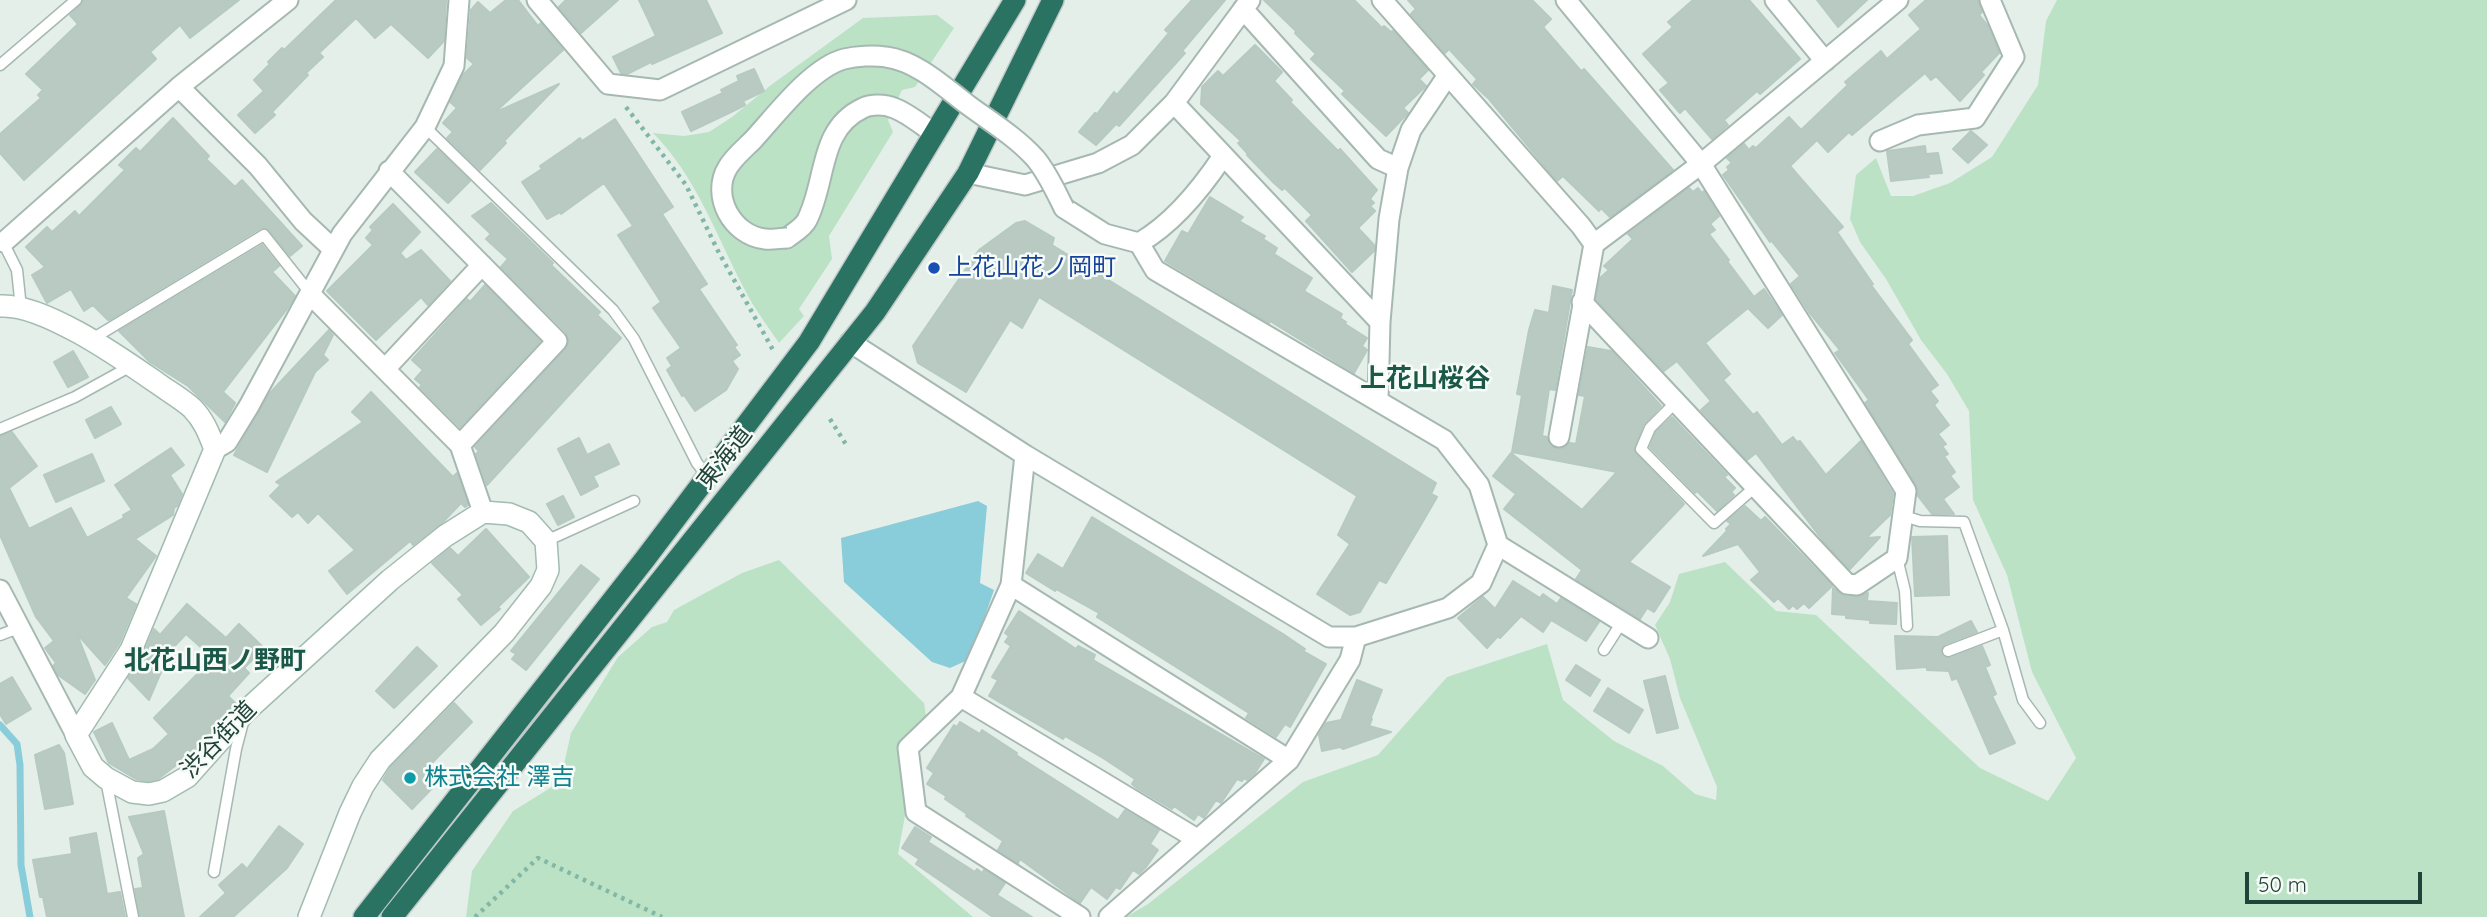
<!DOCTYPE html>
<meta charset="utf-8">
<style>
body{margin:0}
#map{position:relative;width:2487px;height:917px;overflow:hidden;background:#e4efea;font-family:Quicksand,sans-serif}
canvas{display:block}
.scale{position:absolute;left:2245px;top:872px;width:177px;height:32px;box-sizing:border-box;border:4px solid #21433a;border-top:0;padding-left:9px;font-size:21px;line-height:24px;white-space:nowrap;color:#21433a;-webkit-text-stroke:5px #f6fbf8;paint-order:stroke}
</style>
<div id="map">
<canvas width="2487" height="917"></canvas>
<div class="scale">50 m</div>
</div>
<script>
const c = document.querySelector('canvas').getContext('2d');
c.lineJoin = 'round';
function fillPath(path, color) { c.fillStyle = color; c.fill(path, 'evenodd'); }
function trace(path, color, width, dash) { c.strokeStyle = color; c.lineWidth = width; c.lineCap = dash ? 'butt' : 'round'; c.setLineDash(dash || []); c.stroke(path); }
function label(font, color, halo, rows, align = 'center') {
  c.font = font + ' Quicksand,"Noto Sans JP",sans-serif'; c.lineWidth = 5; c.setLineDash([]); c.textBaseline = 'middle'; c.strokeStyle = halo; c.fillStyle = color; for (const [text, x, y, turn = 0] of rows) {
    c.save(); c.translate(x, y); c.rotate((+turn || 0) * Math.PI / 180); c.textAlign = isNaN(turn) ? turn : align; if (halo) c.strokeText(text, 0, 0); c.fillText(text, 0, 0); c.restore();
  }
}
const green = new Path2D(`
 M2057 0H2487V917H1126L1148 904 1303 782 1378 755 1447 677 1547 644 1563 700 1614 741 1663 766 1695 794 1716 800 1717 787 1680 698 1670 659 1655 625 1670 602 1679 574 1725 562 1776 611 1816 615 1980 768 2048 801 2076 758 2032 672 2007 575 1973 500 1969 411 1947 374 1921 340 1886 279 1860 242 1850 219 1856 175 1876 158 1891 196H1913L1950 183 1992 157 2038 85 2046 21Z
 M937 15 954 28 915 87 902 90 888 120 893 132 829 236 832 259 799 309 804 316 779 343C768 326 755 310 746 292 717 238 697 177 653 133L684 136 709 132 732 117 771 85 863 18Z
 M779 560 924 703 926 716 898 744 907 805 898 854 973 917H466L472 871 513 811 560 782 571 733 618 657 652 627 667 622 674 610 742 573Z`);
const water = new Path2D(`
 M978 501 987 506 980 583 994 590 970 659 950 668 932 662 844 582 841 538Z`);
const stream = new Path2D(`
 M0 725 17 744 20 765 21 865 30 917`);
const building = new Path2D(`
 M83 0H239L190 38 180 25 150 52 156 59 24 180 0 153V134L41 98 38 95 43 90 26 74 78 24 70 15 81 5Z
 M336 0H446L444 41 428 58 391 24 375 38 356 18 319 53 323 57 306 73 308 75 272 112 275 115 255 133 238 115 264 91 254 80 270 64 268 62 282 48 284 50Z
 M506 0H518L538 26 541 23 563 50 494 113 559 84 504 141 506 143 480 170 447 138 453 132 443 123 457 108 450 102 463 75 474 64 467 58 471 10 478 2 490 13Z
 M566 0H618L581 33 559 7Z
 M639 0H706L722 33 652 64 651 62 627 74 621 73 613 57 656 36Z
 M1192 0H1225L1182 51 1185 53 1119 126 1116 124 1096 145 1079 132 1095 113 1097 114 1114 92 1117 95 1169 33 1165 30Z
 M1264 0H1354L1382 28 1384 26 1391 32 1393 31 1428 70 1419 79 1426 86 1403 108 1408 113 1386 136 1342 94 1345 91 1311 59 1316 54 1295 33 1296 31Z
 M1408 0H1532L1551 19 1543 27 1581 71 1584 69 1673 170 1610 217 1601 208 1599 211 1563 176 1557 181 1489 99 1473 84 1477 79 1449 49 1445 53 1411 14 1416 9Z
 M1693 0H1749L1800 59 1760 94 1757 91 1724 120 1728 125 1712 139 1685 108 1680 113 1660 90 1669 83 1643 54 1673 27 1668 22Z
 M1817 0H1867L1838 27Z
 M1926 0H1978L1982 12 1979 15 1988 26 1999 53 1981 72 1984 75 1960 101 1936 76 1931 80 1925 73 1852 135 1849 132 1828 152 1817 140 1790 166 1843 227 1837 232 1873 284 1871 285 1912 340 1908 344 1938 385 1930 391 1938 401 1934 405 1949 425 1938 434 1946 444 1942 446 1948 454 1944 456 1955 472 1950 476 1959 487 1943 499 1954 514H1932L1918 496 1916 485 1865 403 1869 400 1835 353 1840 350 1809 312 1791 284 1800 276 1771 240 1770 242 1723 175 1729 170 1727 167 1732 163 1727 158 1744 144 1749 150 1753 146 1756 148 1789 117 1801 130 1848 85 1845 82 1881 51 1887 59 1921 29 1909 15Z
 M1255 45 1282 72 1274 81 1292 100 1290 102 1338 151 1340 149 1377 190 1370 199 1374 203 1370 206 1375 211 1358 228 1374 245V251L1352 272 1306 221 1312 215 1285 188 1282 190 1274 183 1247 155 1248 154 1238 143 1241 141 1201 104 1202 87 1218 71 1223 76Z
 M754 69 764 91 743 101 745 105 729 113 691 131 682 112 723 93 721 90 739 81 737 76Z
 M173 118 209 156 206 159 235 187 242 180 302 246 290 256 269 230 261 228 111 319 108 320 93 305 84 311 71 289 47 303 32 275 45 267 26 247 47 227 52 232 75 211 79 216 125 170 119 165 136 148 140 152Z
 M615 119 673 207 662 214 707 284 699 289 737 345 734 347 740 355 732 361 738 369 726 390 695 411 684 395 682 396 667 370 672 366 667 358 681 348 653 308 661 302 618 235 633 226 604 183 561 214 560 212 547 219 522 182 542 169 540 166 572 144 580 138 582 141Z
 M1971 131 1987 145 1968 163 1953 149Z
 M1925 146 1926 154 1938 153 1942 173 1928 174 1929 177 1891 181 1887 151Z
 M437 149 470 181 448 203 415 172Z
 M1689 188 1693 192 1698 188 1702 193 1704 191 1719 216 1710 224 1715 230 1709 234 1729 260 1727 261 1754 297 1764 289 1782 315 1768 328 1748 308 1705 343 1730 374 1723 380 1753 415 1757 412 1782 445 1793 437 1797 442 1800 441 1826 475 1861 441 1893 494 1890 515 1866 538 1880 537 1850 569 1824 542 1756 453 1747 460 1701 410 1711 401 1677 361 1664 371 1596 299 1600 278 1609 270 1604 266 1633 239 1628 234Z
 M1210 197 1243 217 1239 221 1265 236 1263 239 1277 248 1274 254 1312 278 1304 291 1342 314 1340 318 1346 322 1345 324 1367 338 1362 346 1367 350 1354 373 1270 321 1269 323 1165 261 1182 231 1188 234Z
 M491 203 553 263 551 265 600 312 597 315 621 338 487 485 476 454 479 451 475 447 566 349 569 343 566 332 501 267 508 259 486 239 491 234 472 216Z
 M393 204 420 232 400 253 406 260 421 250 450 281 428 305 421 297 376 340 327 291 373 245 366 238 373 230 370 227Z
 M1025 221 1054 238 1052 245 1436 483 1431 494 1437 497 1419 528 1386 583 1379 580 1360 612 1350 615 1317 594 1350 544 1338 535 1357 496 1039 297 1022 328 1010 320 966 392 918 363 913 346 979 250 1016 223Z
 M262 245 279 266 272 272 295 296 287 309 223 392 235 403 225 422 188 386 150 362 119 331Z
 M485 285 540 341 460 427 420 387 422 385 415 379 423 370 412 360 467 299 470 302Z
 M1553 286 1572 290 1555 390 1549 389 1542 436 1547 437 1551 446 1558 449 1564 448 1570 443 1576 444 1585 396 1579 395 1588 347 1611 351 1661 406 1643 425 1634 451 1684 504 1629 562 1670 587 1654 612 1647 608 1640 619 1576 579 1582 570 1504 509 1516 494 1493 476 1511 453 1582 510 1617 472 1512 452 1522 395 1517 394 1529 330 1535 310 1549 313Z
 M329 330 333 335 323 355 328 360 315 372 267 472 234 455 270 393Z
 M73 351 88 377 68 387 54 362Z
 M371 392 453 477 457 473 468 505 465 507 461 503 442 523 413 545 410 541 347 594 329 571 355 550 318 513 308 523 298 512 292 517 270 496 281 485 276 482 363 422 352 412Z
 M111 407 121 424 95 438 86 420Z
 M1672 417 1727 475 1724 477 1735 488 1731 492 1734 495 1717 511 1697 491 1695 493 1650 447 1656 432Z
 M12 432 37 466 9 488 29 529 71 508 87 538 124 518 123 515 132 510 115 485 171 448 184 465 170 475 182 494 177 506 174 508 173 515 135 539 156 556 126 598 136 604 119 644 105 665 77 634 95 680 85 694 58 675 53 666 56 663 45 648 54 641 36 617 0 535V436Z
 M579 438 587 455 609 444 619 464 593 476 598 486 581 495 558 449Z
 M92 454 104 481 56 502 44 475Z
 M563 496 574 517 558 525 547 504Z
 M1745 506 1761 521 1765 517 1832 586 1809 608 1804 603 1797 609 1793 605 1789 609 1778 598 1774 602 1751 580 1760 572 1738 544 1703 556 1727 531 1726 529 1731 524 1727 521Z
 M1092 517 1283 634 1305 649 1303 651 1326 664 1290 727 1285 724 1276 737 1246 718 1249 713 1097 617 1099 613 1056 589 1055 591 1026 573 1038 554 1063 569Z
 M486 529 529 577 498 607 500 609 481 625 458 599 463 595 432 563 450 548 458 556Z
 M1947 536 1949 595 1915 596 1912 537Z
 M581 565 599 579 526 670 512 659 516 654 511 651Z
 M1513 581 1540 598 1543 594 1557 604 1561 598 1599 622 1586 641 1551 620 1543 632 1521 616 1500 638 1498 636 1487 648 1458 618 1483 597 1495 609Z
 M1833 588 1846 596 1857 597 1868 593 1867 601 1897 603 1896 624 1870 623V620L1846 618V615L1832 614Z
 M187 604 226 638 239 624 264 648 244 668 249 673 228 696 235 703 188 756 158 779 148 781 136 779 109 763 94 732 112 723 129 760 153 749 169 734 154 718 213 658 186 634 170 651 149 700 128 678 143 655 154 629 160 635Z
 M1019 611 1076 649 1078 646 1095 655 1093 660 1264 759 1255 773 1247 780 1244 778 1242 781 1237 779 1221 803 1216 800 1204 818 1198 814 1194 820 1174 806 1172 809 1138 789 1132 784 1135 779 1103 758 1065 736 1063 739 989 696 998 680 992 677 1011 646 1005 642 1009 636 1005 633Z
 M1971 621 1977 632 1945 644 1941 653 1944 657 1950 658 1982 646 1990 665 1985 667 1996 694 1992 696 2015 743 1990 754 1957 678 1952 680 1949 671 1927 670V667L1897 669 1895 636 1938 637Z
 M417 647 437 666 394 708 376 691Z
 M1576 665 1600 680 1590 696 1566 680Z
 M1665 676 1678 728 1657 733 1644 681Z
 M12 677 31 709 6 724 0 714V684Z
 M1357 680 1382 690 1370 720 1372 719 1369 726 1391 732 1343 749 1340 747 1322 751 1319 735 1326 723 1341 720Z
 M1608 688 1643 710 1629 733 1594 711Z
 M454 703 472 722 428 767 441 779 412 809 383 780 390 768Z
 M960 722 980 734 982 730 1017 753 1016 755 1118 820 1125 810 1159 830 1150 844 1158 850 1146 867 1139 874 1133 870 1120 889 1116 887 1107 899 1091 887 1080 903 1020 859 1018 863 998 850 1003 841 966 816 967 814 945 799 946 796 927 784 934 773 927 768 954 725 957 727Z
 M59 745 64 753 73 804 45 809 35 755Z
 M164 811 184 917H140L135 889 143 888 138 858 144 854 129 817Z
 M279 826 303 844 287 868 233 917H200L226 893 219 885 242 864 247 869Z
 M915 827 931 837 928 842 975 872 977 869 982 873 984 870 1005 883 997 895 1032 917H993L916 864 919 859 902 848Z
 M96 833 107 894 120 892 125 917H47L43 897H40L33 860 72 854 70 838Z`);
const path = new Path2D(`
 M626 107 686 185 718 251 773 350
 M830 419 847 446
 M475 917 538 858 662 917`);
const lane = new Path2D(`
 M0 65 76 0
 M425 127 613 310 634 339 697 463 707 476
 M2 240 17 270 21 308
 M92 339 264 235 310 293
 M1675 403 1650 428 1641 449 1714 523 1755 487
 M0 429 75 397 131 366
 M1904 516 1920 521 1964 522 2003 630 2023 700 2040 723
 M546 541 634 501
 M1897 558 1905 591 1907 626
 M0 635 21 627
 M1604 650 1622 622
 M1948 651 2003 630
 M106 780 133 917
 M214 872 236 749 243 722`);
const street = new Path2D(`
 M537 0 608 84 660 90 846 0
 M1382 0 1581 226 1594 244
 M1566 0 1701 164 1882 452 1906 491 1897 558 1857 585 1847 584 1582 302
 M1775 0 1825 61
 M1243 9 1378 159 1398 168
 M179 87 258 166 303 221 333 249
 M1174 103 1380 322
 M1880 141 1918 125 1975 118 2014 57 1990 0
 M389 171 557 341 460 445 483 512
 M968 173 1025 185 1098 163 1132 145 1174 103 1250 0
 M787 238C793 233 803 228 807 220 827 181 818 129 863 108 871 104 885 104 894 108 908 113 923 126 935 134
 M4 242 179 87 288 0
 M1139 243C1174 223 1201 189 1223 156
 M311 295 460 445
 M850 342 1025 455 1329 637H1356L1448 608 1481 583 1498 545 1479 485 1444 440 1155 270 1139 243 1105 234 1064 208
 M385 369 482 265
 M1378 401 1380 322 1389 219 1398 168 1411 130 1448 75
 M1559 437 1594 244 1701 164 1898 0
 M215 449 227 442 249 406 342 234 425 127 454 66 459 0
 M1025 455 1011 585 961 697 908 748 916 812 1080 917
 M1498 545 1648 638
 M1011 585 1289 760
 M0 590 76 735
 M961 697 1197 839
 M1109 917 1289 760 1350 660 1356 637`);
const secondary = new Path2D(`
 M0 306C43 303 121 358 157 383 168 391 182 399 192 408 204 420 209 434 215 449L131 650 76 735 93 767 106 778 132 792 149 794 163 791 187 777 246 711 390 580 445 536 483 512 509 514 529 522 546 541 548 570 541 586 504 633 380 760 363 786 350 813 309 917`);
const highway = new Path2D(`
 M364 917 645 559 809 342 1015 0
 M392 917 875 312 968 173 1053 0`);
const streetBridge = new Path2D(`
 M787 238C780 238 772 240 765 239 733 236 710 196 728 167 734 157 745 148 753 140 776 115 811 68 844 59 856 56 874 55 886 57 917 61 944 87 968 105 991 122 1016 137 1035 158 1047 172 1056 192 1064 208`);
const markers = [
 [934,268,7,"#1a4fb4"],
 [410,778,7,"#0f9aa8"]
];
const transitNames = [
 ["上花山花ノ岡町",948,268]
];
const streetNames = [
 ["東海道",725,458,-52],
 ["渋谷街道",219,740,-46]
];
const cultureNames = [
 ["株式会社 澤吉",424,778]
];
const neighbourhoodNames = [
 ["上花山桜谷",1425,379],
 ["北花山西ノ野町",215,661]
];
fillPath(green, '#bce2c5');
fillPath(water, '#88cdd9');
trace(stream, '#88cdd9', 7);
fillPath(building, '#b9cac3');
trace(building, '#b6cac1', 2);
trace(lane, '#a6b8b2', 13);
trace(street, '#a6b8b2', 23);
trace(secondary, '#a2bcb2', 24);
trace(highway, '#c1cac8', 24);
trace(path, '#82b6a5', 4.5, [3.5, 5]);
trace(lane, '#fff', 10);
trace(street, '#fff', 19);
trace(secondary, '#fff', 21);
trace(highway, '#2a7363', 21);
trace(streetBridge, '#a6b8b2', 23, []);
trace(streetBridge, '#fff', 19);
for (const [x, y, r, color] of markers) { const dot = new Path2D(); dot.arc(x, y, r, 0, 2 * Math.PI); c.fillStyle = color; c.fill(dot); trace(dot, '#f6fbf8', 2.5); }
label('24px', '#164399', '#f6fbf8', transitNames, 'left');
label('24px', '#21433a', '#f6fbf8', streetNames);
label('24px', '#0d838f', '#f6fbf8', cultureNames, 'left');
label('bold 26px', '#1b5848', '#f6fbf8', neighbourhoodNames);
</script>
